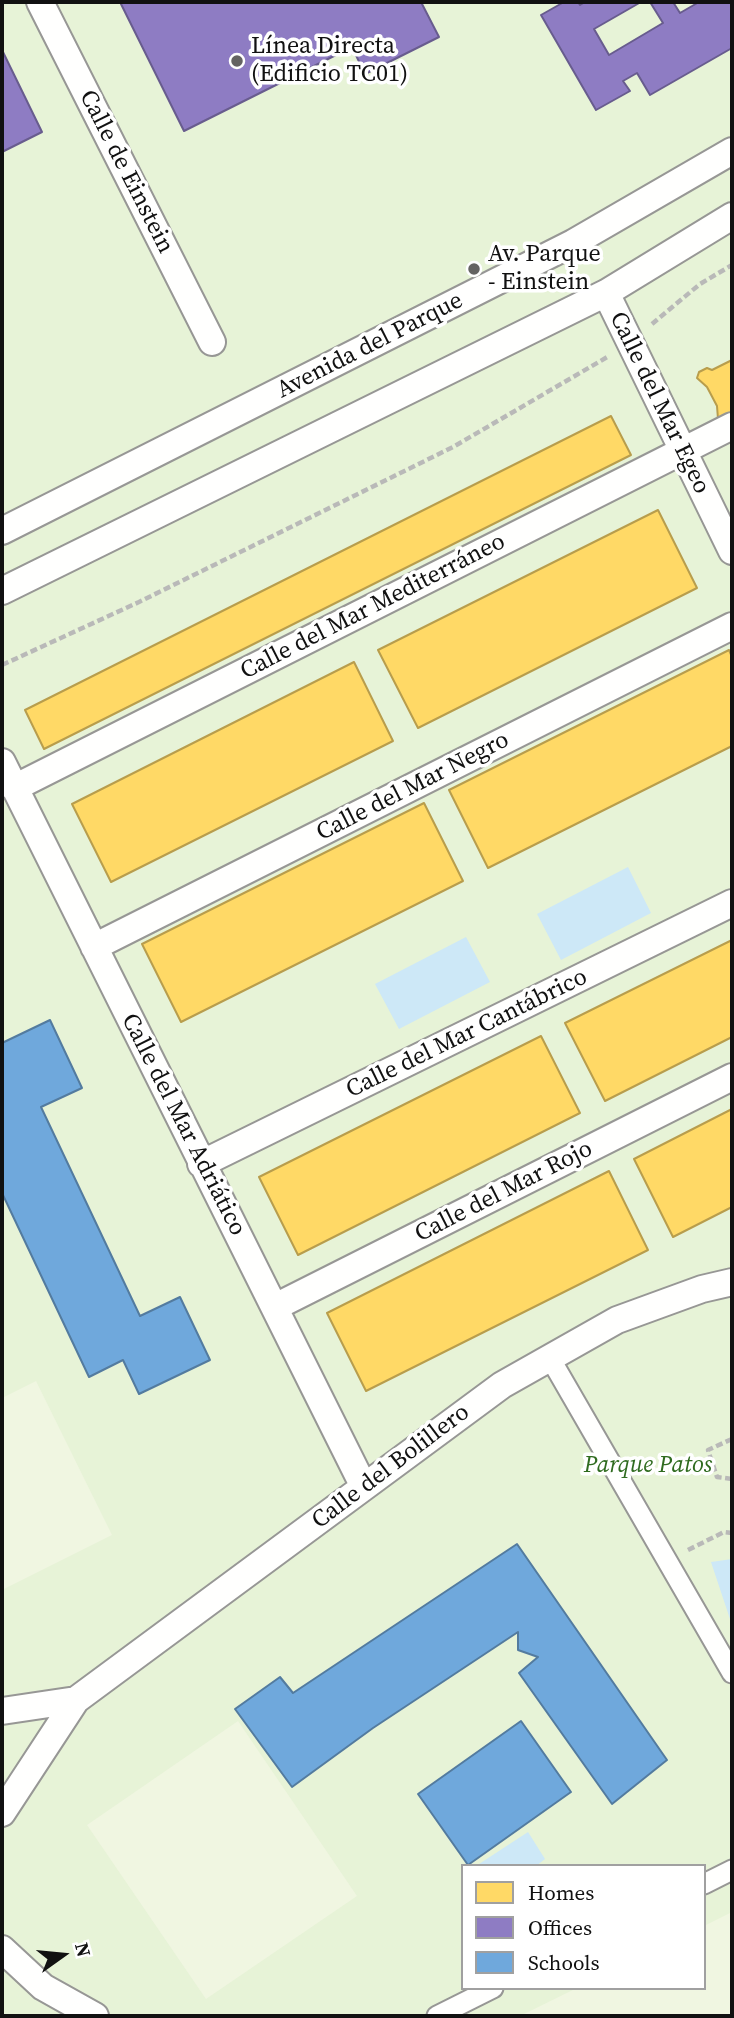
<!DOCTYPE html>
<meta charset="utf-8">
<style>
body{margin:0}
#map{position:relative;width:734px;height:2018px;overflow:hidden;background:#fdfcf7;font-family:"Source Serif 4",serif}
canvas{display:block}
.frame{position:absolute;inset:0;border:4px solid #111;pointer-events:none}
.legend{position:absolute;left:461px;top:1864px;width:245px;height:126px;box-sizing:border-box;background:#fff;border:2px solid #a0a0a0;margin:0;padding:9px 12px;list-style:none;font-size:21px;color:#111}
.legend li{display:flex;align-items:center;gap:14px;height:35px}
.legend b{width:35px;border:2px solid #a0a0a0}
.north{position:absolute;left:28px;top:1920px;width:70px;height:70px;-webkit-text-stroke:5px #fff;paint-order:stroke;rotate:75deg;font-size:19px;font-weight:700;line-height:28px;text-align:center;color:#111}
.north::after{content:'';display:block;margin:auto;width:24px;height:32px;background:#111;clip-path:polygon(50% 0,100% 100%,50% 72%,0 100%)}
</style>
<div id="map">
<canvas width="734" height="2018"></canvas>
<div class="frame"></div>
<ul class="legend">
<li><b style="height:19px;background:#ffd966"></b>Homes</li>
<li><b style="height:19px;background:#8e7cc3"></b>Offices</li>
<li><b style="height:19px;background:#6fa8dc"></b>Schools</li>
</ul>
<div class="north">N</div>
</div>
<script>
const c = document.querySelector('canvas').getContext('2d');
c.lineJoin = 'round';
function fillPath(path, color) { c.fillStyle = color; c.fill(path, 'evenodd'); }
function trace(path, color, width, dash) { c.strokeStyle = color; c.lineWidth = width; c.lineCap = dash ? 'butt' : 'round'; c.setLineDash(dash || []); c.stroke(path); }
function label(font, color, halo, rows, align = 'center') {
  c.font = font + ' "Source Serif 4",serif'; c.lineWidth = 7; c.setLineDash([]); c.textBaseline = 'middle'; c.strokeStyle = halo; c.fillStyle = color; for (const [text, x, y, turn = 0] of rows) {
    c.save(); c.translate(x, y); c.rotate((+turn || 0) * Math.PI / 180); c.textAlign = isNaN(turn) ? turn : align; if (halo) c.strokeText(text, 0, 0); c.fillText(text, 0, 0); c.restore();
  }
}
const green = new Path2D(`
 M2 2H732V2016H2ZM463 1866H704V1988H463Z`);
const pitch = new Path2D(`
 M36 1381 112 1535 2 1590V1398Z
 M238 1721 357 1896 206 1999 87 1825Z
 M732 1912V2016H520L577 1988H704V1926Z`);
const water = new Path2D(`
 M628 867 651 913 561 960 537 914Z
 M466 937 490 982 399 1029 375 984Z
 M732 1559V1625L711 1562Z
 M528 1832 545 1859 536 1866H476Z`);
const homes = new Path2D(`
 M732 360V414L718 419 717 406 707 387 697 378 699 372 707 368 712 370Z
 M611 416 631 455 44 749 25 710Z
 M658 510 697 588 418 728 378 650Z
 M729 650 732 657V746L488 868 449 790Z
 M354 662 393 741 111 882 72 804Z
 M424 803 463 881 181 1022 142 944Z
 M732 940V1037L605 1101 565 1023Z
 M541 1036 580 1113 298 1255 259 1177Z
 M732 1109V1207L673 1237 634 1159Z
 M609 1171 648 1250 366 1391 327 1313Z`);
const offices = new Path2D(`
 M120 2H421L439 37 365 74 352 47 184 131Z
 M564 2H578L580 5 585 2H641L594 29 609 55 663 23 650 2H673L680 13 699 2H732V48L650 95 637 73 623 81 630 91 596 110 541 15Z
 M2 50 42 132 2 152Z`);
const schools = new Path2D(`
 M50 1020 82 1088 41 1107 140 1316 180 1297 210 1360 139 1394 123 1360 89 1377 2 1193V1043Z
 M517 1544 667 1760 612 1804 519 1673 538 1657 518 1650V1632L373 1728 292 1787 235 1709 280 1677 293 1693Z
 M521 1721 571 1792 468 1865 418 1794Z`);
const path = new Path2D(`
 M652 324 700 284 732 265
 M2 665 139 602 453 447 609 356
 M732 1439 708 1450 717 1477 732 1479
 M688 1550 724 1532 732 1533`);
const pedestrian = new Path2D(`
 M550 1358 732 1673
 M704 1884 732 1870
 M437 2016 493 1988`);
const minor = new Path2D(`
 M40 2 212 342
 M606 293 732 551
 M2 531 573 243 732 151
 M2 591 606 293 732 216
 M2 762 364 1487
 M14 788 732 426
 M94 947 732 626
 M201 1164 732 903
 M275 1307 732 1077
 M2 1711 76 1700
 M2 1813 76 1700 502 1385 617 1320 702 1289 732 1282
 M2 1949 43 1987 95 2016`);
const markers = [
 [237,61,7,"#646362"],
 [474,269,7,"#646362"]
];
const poiNames = [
 ["Línea Directa",251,47],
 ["(Edificio TC01)",251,75],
 ["Av. Parque",488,255],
 ["- Einstein",488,283]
];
const streetNames = [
 ["Calle de Einstein",126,172,63],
 ["Avenida del Parque",370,346,-27],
 ["Calle del Mar Egeo",659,403,64],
 ["Calle del Mar Mediterráneo",373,607,-27],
 ["Calle del Mar Negro",413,787,-27],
 ["Calle del Mar Cantábrico",467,1034,-26],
 ["Calle del Mar Adriático",183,1125,63],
 ["Calle del Mar Rojo",504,1192,-27],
 ["Calle del Bolillero",391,1467,-37]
];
const parkNames = [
 ["Parque Patos",648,1466]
];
fillPath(green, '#e7f3d7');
fillPath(pitch, '#f0f6e1');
fillPath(water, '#cde8f7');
fillPath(homes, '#ffd966');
trace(homes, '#b89d4c', 2);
fillPath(offices, '#8e7cc3');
trace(offices, '#685c8e', 2);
fillPath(schools, '#6fa8dc');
trace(schools, '#537b9f', 2);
trace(pedestrian, '#979795', 23);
trace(minor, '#979795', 30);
trace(path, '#b9b9b8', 4.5, [7, 3.5]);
trace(pedestrian, '#fffffe', 19);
trace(minor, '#fffffe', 26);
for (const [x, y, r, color] of markers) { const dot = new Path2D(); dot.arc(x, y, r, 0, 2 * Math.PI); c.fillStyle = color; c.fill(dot); trace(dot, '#fff', 2.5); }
label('24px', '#111', '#fff', poiNames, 'left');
label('24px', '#111', '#fff', streetNames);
label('italic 24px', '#2f6b1f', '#fff', parkNames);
</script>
